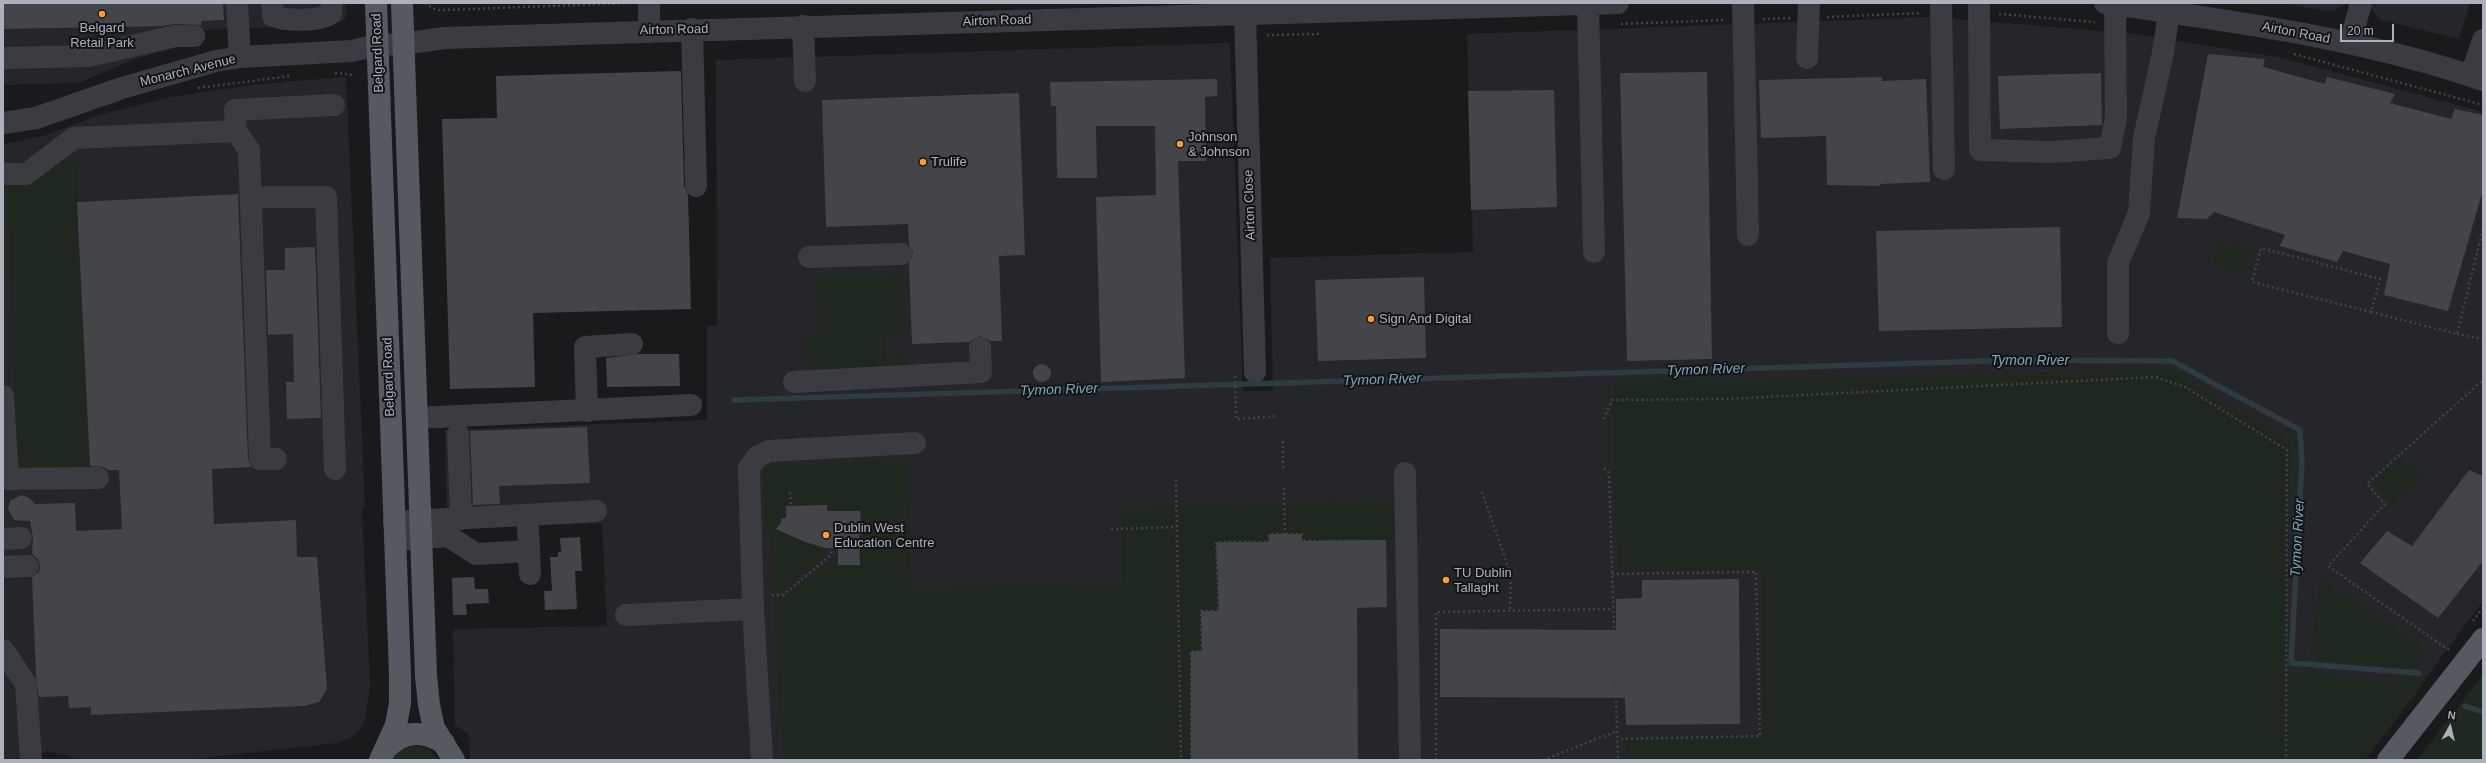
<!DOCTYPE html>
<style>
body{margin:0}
#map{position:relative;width:2486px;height:763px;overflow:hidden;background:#191a1c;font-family:Helvetica,sans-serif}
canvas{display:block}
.frame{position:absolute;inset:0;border:4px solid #abb2bc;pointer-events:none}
.north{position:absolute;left:2430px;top:707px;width:40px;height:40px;-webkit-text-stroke:3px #141417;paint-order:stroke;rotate:8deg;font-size:11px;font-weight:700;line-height:16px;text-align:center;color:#abb2bc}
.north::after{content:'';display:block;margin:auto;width:14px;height:18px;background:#abb2bc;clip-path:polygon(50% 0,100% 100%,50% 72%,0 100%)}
.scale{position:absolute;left:2340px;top:24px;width:54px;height:18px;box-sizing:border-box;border:2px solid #abb2bc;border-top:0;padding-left:5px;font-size:12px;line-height:14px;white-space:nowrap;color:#abb2bc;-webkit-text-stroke:3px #141417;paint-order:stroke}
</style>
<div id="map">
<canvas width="2486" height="763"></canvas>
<div class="frame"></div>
<div class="north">N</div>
<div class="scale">20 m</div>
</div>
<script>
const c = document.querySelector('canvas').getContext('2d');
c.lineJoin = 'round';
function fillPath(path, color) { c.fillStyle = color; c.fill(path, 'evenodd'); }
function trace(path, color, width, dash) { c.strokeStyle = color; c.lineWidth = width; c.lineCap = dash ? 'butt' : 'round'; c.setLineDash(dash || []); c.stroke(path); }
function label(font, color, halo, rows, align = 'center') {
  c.font = font + ' Helvetica,sans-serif'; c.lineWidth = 4; c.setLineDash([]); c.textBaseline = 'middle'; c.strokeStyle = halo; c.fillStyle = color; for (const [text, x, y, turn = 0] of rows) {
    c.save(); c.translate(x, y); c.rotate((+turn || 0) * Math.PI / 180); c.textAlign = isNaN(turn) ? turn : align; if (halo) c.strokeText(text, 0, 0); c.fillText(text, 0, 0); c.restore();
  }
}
const built = new Path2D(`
 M3 3H346L347 15 343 21 331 25 205 30V40L134 59 79 83 3 85Z
 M2282 3H2470L2459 39 2381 20 2372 10 2345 4 2333 12Z
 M1935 17 2135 34 2278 57 2483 112V601L2365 760H470L469 735 455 725 453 629 607 626 602 523 447 529 445 430 707 420V326H717L716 60 1230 43 1243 391H1273L1270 258 1473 252 1467 34Z
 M346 77 365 506 362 507 370 686 365 720 359 731 349 738 337 743 185 760H83L48 751 30 757 3 760V144L43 136 99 115 171 97 259 84Z`);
const green = new Path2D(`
 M76 159 90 471H16L7 161Z
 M2219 241 2252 251 2246 275 2212 265Z
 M903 275 904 336H885L886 357 904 358V370H816C802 363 804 349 804 335H817L816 276Z
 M2170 369 2291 441 2284 671 2424 683 2365 760H1626V741L1762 739 1761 570 1618 569 1614 489 1613 383Z
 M2402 457 2422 479 2392 505 2373 484Z
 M901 459 907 464 912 588 1123 584 1120 508 1393 500 1395 540 1302 541V534H1269V542H1216L1219 611H1201L1202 651 1191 760H784L778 693 774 598 785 597 838 554V565H860L859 535 868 534V528H862L860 511H827V505L786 506V519L781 527 778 526 776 529 825 548V555L782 592 773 593 771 536 765 532 764 470 773 466Z
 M2320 579 2426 648 2413 668 2310 659Z
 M2483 674V760H2417Z
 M410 744 428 748 438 760H389L393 754Z`);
const stream = new Path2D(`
 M734 400 2021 360 2172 361 2300 430 2302 461 2291 663 2419 673
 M2465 706 2483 712`);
const building = new Path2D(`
 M3 3 223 4 224 20 201 21V25L175 24 162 26 3 29Z
 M2208 54 2265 59 2263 67 2325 84 2327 77 2395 94 2390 103 2451 119 2455 109 2483 115V190L2448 311 2384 295 2390 264 2343 251 2337 262 2280 246 2285 235 2214 212 2207 219 2177 218Z
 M681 71 684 186 688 195 691 309 533 313 535 387 450 389 442 119 497 118 496 76Z
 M1707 72 1712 359 1627 361 1620 73Z
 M2101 73 2102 125 2000 129 1998 76Z
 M1882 77V81L1926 79 1930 182 1880 184V186L1827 185 1826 136 1761 138 1759 80Z
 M1217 79V96L1205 97 1206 161H1178L1185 378 1101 382 1096 197 1156 195 1155 126H1096L1097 178H1057L1056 106H1051L1050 82Z
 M1554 90 1557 207 1471 210 1468 91Z
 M1019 93 1025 255 999 256 1002 341H991L980 336 969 342 912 344 909 263 913 253 909 245 908 224 826 227 822 100Z
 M238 194 248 459 251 467 212 469 214 524 296 520 297 557H317L327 689 319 702 304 706 91 715V707L69 708 68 696 39 697 36 676 32 577 39 572 40 565 38 559 32 554 33 538 30 521 14 520 8 509 10 501 21 495 29 498 35 504 75 503 76 531 122 529 119 470H108L104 467 90 466 77 202Z
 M2060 227 2062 327 1879 331 1876 231Z
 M315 247 321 418 287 419 286 382H294L293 334 268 335 266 270H285V248Z
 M1424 277 1426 358 1318 361 1315 280Z
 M639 354H679L680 386 607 387 606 358Z
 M1033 373a9 9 0 1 1 18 0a9 9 0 1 1-18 0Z
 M587 427 590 483 499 486 500 504 473 505 470 431Z
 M2469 470 2483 476V561L2438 618 2360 563 2387 531 2412 546Z
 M827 505V511H860L862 535H859L860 565H838V548H825L805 542 776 529 781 523V519L786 518V506Z
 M1269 534H1302V541L1386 540 1387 607 1357 608 1358 760H1191V651H1202L1201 611H1219L1216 542H1269Z
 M580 537 582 571H575L577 609 545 610 544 591H552L550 557H558V552H561L560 538Z
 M474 577 475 589H488L489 603 466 604 467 615H453L452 578Z
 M1739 579 1740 724 1626 725 1625 698 1440 697V629L1616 630V599L1642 598V580Z`);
const path = new Path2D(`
 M425 3 436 10H444L630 3
 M1999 14 2095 22
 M1827 17 1922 13
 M1763 19 1790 18
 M1621 24 1724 20
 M1267 35 1322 34
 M2294 54 2483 105
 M335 73 353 75
 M198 88 290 76
 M2371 312 2252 282 2261 248 2380 279 2371 312 2457 334 2483 229
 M2457 334 2483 339
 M1235 376 1236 419 1278 416
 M1604 419 1612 400 1725 399 2156 377 2185 387 2287 450 2286 760
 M1283 441V468
 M1604 468 1609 473 1618 760
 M1176 480 1181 760
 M1284 488 1285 534
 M790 492 791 506
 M1482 492 1511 575 1510 610
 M1111 529 1176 527
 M1612 574 1756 572 1760 736 1618 739
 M772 595H783L831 555 832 548
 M2473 621 2483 607
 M2449 650 2328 566 2385 504 2367 484 2483 380
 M1191 760V651H1202L1201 611H1219L1216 542H1269V534H1302V541H1386
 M1436 760V612L1613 609
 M1543 760 1617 731`);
const minor = new Path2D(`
 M237 3 240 57
 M272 3 273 16C285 21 322 22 331 13L332 3
 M649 3V30
 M1743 3 1748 235
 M1941 3 1944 169
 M1979 3 1980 150 2051 152 2110 148 2116 118 2115 4
 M2105 3C2232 21 2361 38 2483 80
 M1588 4 1594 252
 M1245 14 1255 372
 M803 26 805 81
 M692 29 696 186
 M2350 43 2361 3
 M3 58 89 56 175 36H194
 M1807 58 1809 3
 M2471 76 2483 40
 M3 123 36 118 122 88 216 61 240 57 352 51 377 45 403 44 444 38 1618 3
 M3 174H26L74 138 236 131
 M251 197H326L335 469
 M809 257 901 254
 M2118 333V263L2139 213 2144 138 2163 53 2169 12
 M794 382 981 372 980 348
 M3 396 8 479 98 478
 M587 411 585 347 632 344
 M417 418 691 405
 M458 434 461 519
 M276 459H260L249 150 236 131 235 110 334 105
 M1405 473 1410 760
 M394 522 596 511
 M528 527 530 574
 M3 539 21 538
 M395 540 448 536 476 554 529 551
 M3 567 28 566
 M626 615 753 609
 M3 650 26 684 31 760
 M762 760 753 609 749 468 757 457 769 451 915 443`);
const major = new Path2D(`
 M376 3 400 675V703L396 725 380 760
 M402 3 426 676 429 705 434 728 454 760
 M386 749C403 730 423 730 444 743
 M2388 760 2483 639`);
const markers = [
 [102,14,4,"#ff9c2e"],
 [1180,144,4,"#ff9c2e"],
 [923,162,4,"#ff9c2e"],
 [1371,319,4,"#ff9c2e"],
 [826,535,4,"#ff9c2e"],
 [1446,580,4,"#ff9c2e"]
];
const streetNames = [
 ["Airton Road",997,21,-2],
 ["Airton Road",674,30,-1],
 ["Airton Road",2296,33,11],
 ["Belgard Road",378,53,-92],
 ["Monarch Avenue",188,71,-14],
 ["Airton Close",1250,205,-92],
 ["Belgard Road",389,377,-92]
];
const poiNames = [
 ["Belgard",102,28,"center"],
 ["Retail Park",102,43,"center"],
 ["Johnson",1188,137],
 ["& Johnson",1188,152],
 ["Trulife",931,162],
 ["Sign And Digital",1379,319],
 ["Dublin West",834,528],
 ["Education Centre",834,543],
 ["TU Dublin",1454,573],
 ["Tallaght",1454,588]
];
const waterNames = [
 ["Tymon River",2030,361],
 ["Tymon River",1706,370,-2],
 ["Tymon River",1382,380,-2],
 ["Tymon River",1059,390,-2],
 ["Tymon River",2298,538,-87]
];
fillPath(built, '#252629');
fillPath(green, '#1f281f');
trace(stream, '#2e3b41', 5.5);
fillPath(building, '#434549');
trace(path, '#404348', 2.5, [2, 3]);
trace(minor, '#3a3c41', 22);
trace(major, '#565960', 22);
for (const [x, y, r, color] of markers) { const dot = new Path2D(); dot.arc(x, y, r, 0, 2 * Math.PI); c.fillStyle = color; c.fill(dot); trace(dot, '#141417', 1.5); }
label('13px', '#abb2bc', '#141417', streetNames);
label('13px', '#abb2bc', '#141417', poiNames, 'left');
label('italic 14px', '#7fa6ba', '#141417', waterNames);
</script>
